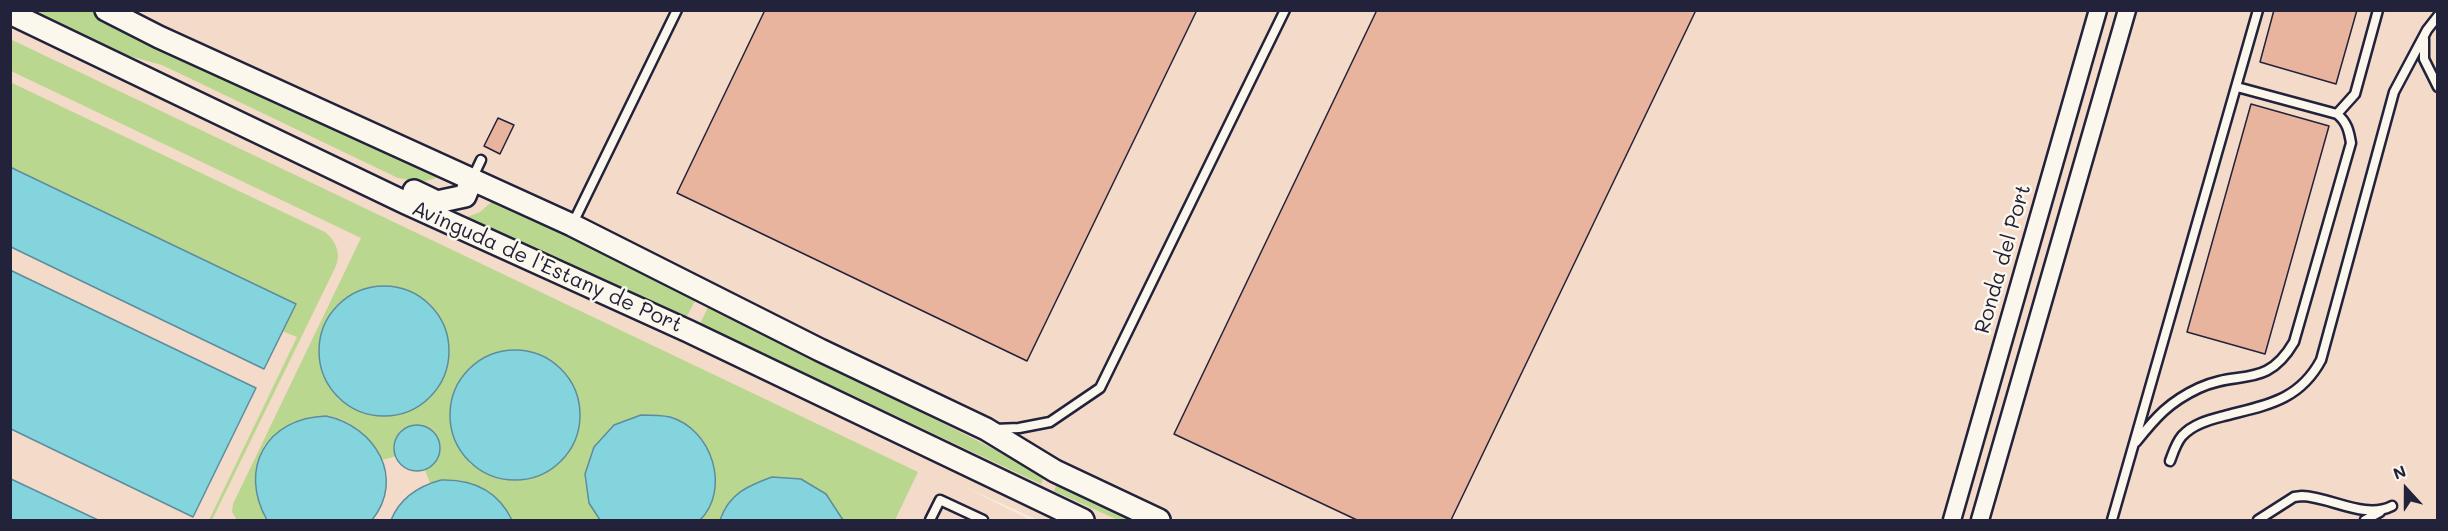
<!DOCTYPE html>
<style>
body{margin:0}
#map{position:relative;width:2448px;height:531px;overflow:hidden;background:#f7eadc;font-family:Mali,sans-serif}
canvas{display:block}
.frame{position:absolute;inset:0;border:12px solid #22223b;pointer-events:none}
.north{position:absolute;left:2376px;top:459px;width:60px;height:60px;-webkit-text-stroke:4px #fbf7ec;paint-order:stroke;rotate:339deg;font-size:16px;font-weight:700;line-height:24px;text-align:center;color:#22223b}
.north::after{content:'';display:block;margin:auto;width:21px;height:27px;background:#22223b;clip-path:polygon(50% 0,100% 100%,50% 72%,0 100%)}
</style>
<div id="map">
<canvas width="2448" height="531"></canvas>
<div class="frame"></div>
<div class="north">N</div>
</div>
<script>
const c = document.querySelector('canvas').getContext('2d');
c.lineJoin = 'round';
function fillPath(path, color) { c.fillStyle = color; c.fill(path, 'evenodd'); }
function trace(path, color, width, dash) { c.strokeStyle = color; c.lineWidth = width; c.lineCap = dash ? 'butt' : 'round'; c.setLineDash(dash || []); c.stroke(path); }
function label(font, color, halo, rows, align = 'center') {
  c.font = font + ' Mali,sans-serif'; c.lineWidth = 5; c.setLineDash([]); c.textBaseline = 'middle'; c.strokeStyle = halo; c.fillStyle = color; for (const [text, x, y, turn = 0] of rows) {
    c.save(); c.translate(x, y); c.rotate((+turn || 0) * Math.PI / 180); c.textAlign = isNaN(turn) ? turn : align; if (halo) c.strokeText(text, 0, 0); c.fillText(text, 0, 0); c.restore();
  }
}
const built = new Path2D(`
 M10 11H2437V520H1038L963 486 1030 520H11Z`);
const green = new Path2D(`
 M25 11H95L439 174 440 177 422 182 398 178 162 65 111 51Z
 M10 39 918 472 895 520H843V518L724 508 720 520H700L707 513 696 432 671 417 641 415 589 503 600 520H512C497 488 464 474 430 483L425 470 430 467 400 432 394 446 396 456 382 460C369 434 345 411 312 417 306 418 298 424 292 427 285 430 277 433 271 438 249 457 255 498 267 520H237L232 512 233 504 361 238 11 71ZM404 289 429 303 445 328 364 414 339 399 322 375ZM505 350 535 353 560 368 576 392 580 421 524 480 495 478 469 463Z
 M10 82 325 232C336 241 341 253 336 266L212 520H209L297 337 282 331 295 304 11 167Z
 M494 200 696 299 686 318 570 270 466 221 467 217 480 212Z
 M709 305 1045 475 1041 484 700 324Z
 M1058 481 1138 520H1118L1054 491Z`);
const water = new Path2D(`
 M10 167 296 304 264 369 11 247Z
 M10 270 256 388 193 517 11 429Z
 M319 351a65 65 0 1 1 130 0a65 65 0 1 1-130 0Z
 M450 415a65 65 0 1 1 130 0a65 65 0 1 1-130 0Z
 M641 415C650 415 661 415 670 417 712 429 731 489 700 520H600L589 503 585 474 594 447 614 425Z
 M326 416C375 426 406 478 372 520H267C238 469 266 418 326 416Z
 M394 448a23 23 0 1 1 46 0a23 23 0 1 1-46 0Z
 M772 477 801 479 826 494 843 520H720C729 494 747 486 772 477Z
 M10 479H11L98 520H11Z
 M441 480C473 479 498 491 512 520H391C400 498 419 486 441 480Z`);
const building = new Path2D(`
 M765 10H1197L1027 361 677 193Z
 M1377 10H1696L1451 520H1357L1174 434Z
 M2274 10H2357L2336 84 2260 62Z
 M2251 104 2329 126 2265 354 2187 332Z
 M498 118 514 125 500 154 484 146Z`);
const service = new Path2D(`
 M2424 39V59L2438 87
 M2337 114 2355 94 2378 10
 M472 179 481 160
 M572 225 677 10
 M995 429 1019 428 1050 422 1100 388 1285 10
 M2136 442C2156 417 2169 402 2199 388 2239 369 2266 390 2294 342L2351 143C2349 131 2347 122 2337 114L2237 87
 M2170 461C2173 453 2176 443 2182 436 2193 424 2209 420 2224 416 2266 405 2299 401 2321 360L2394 92 2427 30 2438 16
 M930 520 940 500 983 520
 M2112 520 2258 10
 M2258 520 2294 497 2302 496C2331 497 2365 520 2392 506
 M2365 520 2380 512`);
const minor = new Path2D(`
 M1952 520 2098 10
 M1980 520 2127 10`);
const tertiary = new Path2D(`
 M106 10 159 37 572 225 820 350 986 429 1055 471 1159 520
 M10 13 406 203 688 331 1083 520
 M414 191 437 202 465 196 472 179`);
const streetNames = [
 ["Ronda del Port",2003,259,-74],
 ["Avinguda de l'Estany de Port",547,267,24]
];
fillPath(built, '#f3dac9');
fillPath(green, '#bad78f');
fillPath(water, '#84d4de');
trace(water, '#5d8d9d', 1.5);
fillPath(building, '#e9b49e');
trace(building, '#22223b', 1.5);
trace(service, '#22223b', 13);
trace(minor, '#22223b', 21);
trace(tertiary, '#22223b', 26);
trace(service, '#fbf7ec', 8);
trace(minor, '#fbf7ec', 16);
trace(tertiary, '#fbf7ec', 21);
label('21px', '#22223b', '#fbf7ec', streetNames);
</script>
